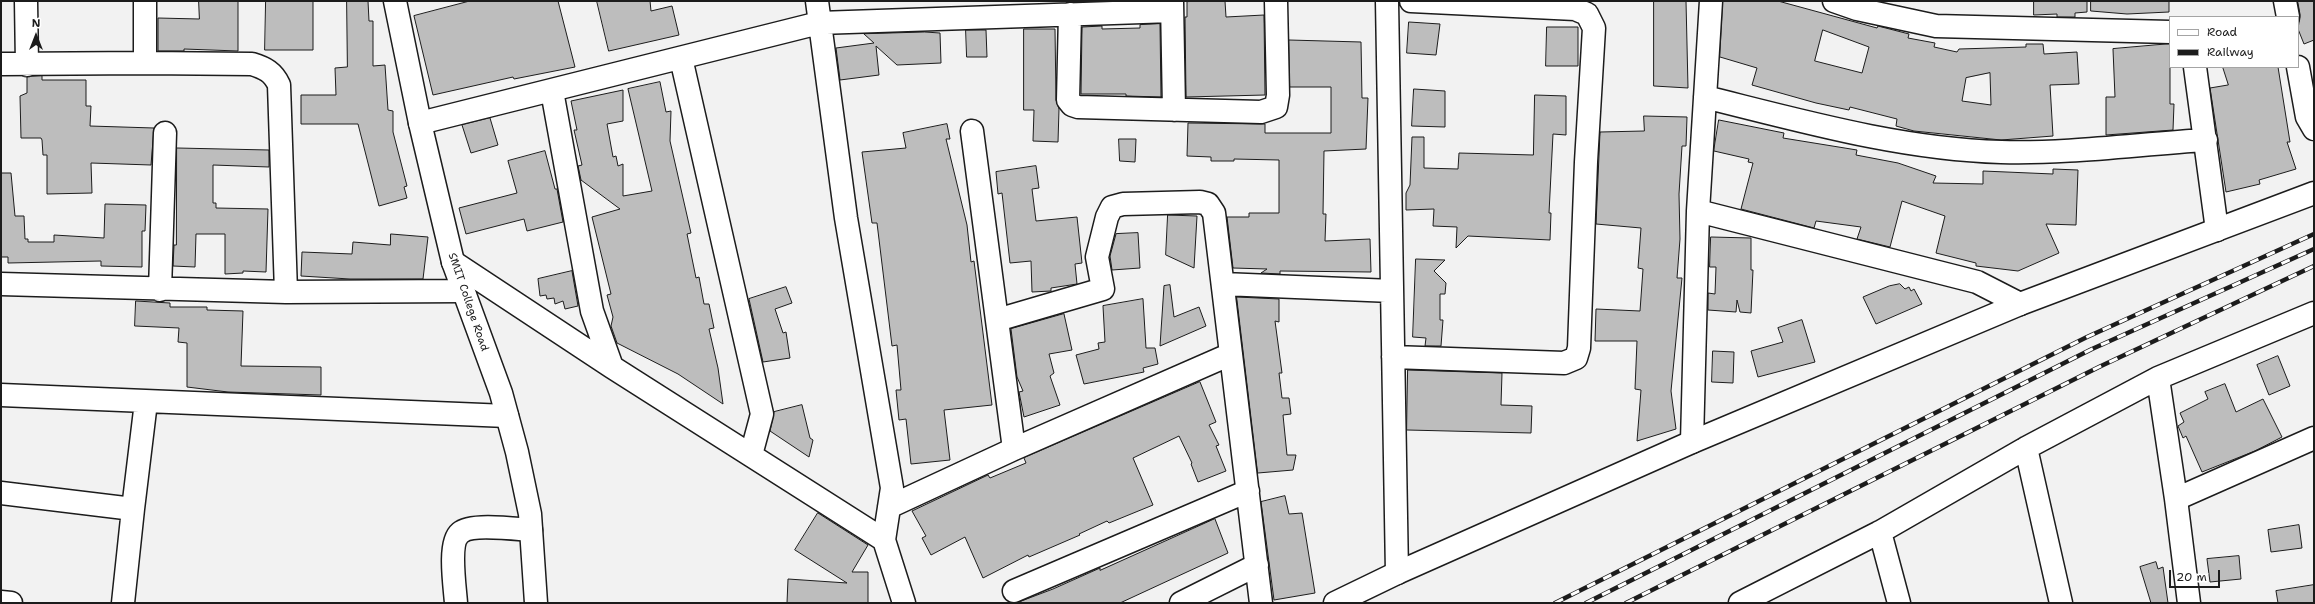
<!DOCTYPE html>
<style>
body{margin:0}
#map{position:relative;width:2315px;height:604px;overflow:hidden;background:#f2f2f2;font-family:"Shantell Sans",sans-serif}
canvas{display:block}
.frame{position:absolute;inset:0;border:2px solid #1c1c1c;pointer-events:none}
.legend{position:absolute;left:2169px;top:16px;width:130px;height:52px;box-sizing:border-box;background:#fff;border:1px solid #a4a4a4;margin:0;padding:5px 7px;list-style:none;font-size:12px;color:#1c1c1c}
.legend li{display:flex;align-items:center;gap:8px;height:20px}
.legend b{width:20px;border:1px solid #a4a4a4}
.north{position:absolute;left:16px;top:16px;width:40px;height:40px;-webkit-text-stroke:3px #fff;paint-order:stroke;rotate:0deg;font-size:11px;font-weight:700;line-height:16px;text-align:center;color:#1c1c1c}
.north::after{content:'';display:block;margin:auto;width:14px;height:18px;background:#1c1c1c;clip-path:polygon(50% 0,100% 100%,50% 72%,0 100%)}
.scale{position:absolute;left:2169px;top:570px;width:51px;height:18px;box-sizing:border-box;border:2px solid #1c1c1c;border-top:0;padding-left:5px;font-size:12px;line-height:14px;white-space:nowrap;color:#1c1c1c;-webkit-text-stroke:3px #fff;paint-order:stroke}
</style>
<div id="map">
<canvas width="2315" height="604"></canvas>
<div class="frame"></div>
<ul class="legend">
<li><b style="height:5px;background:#fff"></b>Road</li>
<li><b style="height:5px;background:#1c1c1c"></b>Railway</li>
</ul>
<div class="north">N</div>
<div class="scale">20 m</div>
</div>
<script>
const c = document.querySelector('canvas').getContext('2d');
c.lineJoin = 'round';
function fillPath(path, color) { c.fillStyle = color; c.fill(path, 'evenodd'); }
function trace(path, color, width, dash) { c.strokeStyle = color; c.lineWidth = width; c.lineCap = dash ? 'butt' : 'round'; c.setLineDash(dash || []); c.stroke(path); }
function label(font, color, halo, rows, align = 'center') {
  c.font = font + ' "Shantell Sans",sans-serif'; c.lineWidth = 4; c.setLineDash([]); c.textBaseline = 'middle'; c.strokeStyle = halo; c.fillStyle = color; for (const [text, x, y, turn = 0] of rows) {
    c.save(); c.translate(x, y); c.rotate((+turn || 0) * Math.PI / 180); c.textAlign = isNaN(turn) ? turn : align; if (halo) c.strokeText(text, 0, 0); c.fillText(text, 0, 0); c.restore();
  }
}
const building = new Path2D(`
 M199 1H238V51L184 49V51H158V18L199 19Z
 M266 1H313V50H265Z
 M347 1H368L369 21H373V66L385 65 388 110 393 111V132L407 186 404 187 407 198 379 206 358 124H301V95H336L335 68 347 67Z
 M470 1H558L575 67 514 79 513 77 433 95 414 16Z
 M597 1H650L651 11 672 6 679 35 609 51Z
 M1225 1 1226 17 1264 15 1265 95 1186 97 1185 17H1187V2Z
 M1654 1H1686L1688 88 1654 86Z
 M1723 1H1778L1877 28 1878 26 1909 34 1908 38 1935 43 1934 47 1957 52 1959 49 2026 47V44H2043L2044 54 2077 52 2079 84 2050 85 2053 136 2001 140 1914 131 1896 126 1897 119 1850 107 1849 110 1816 103 1752 85 1757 68 1720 57ZM1823 30 1869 47 1862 73 1815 61ZM1990 73 1991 105 1962 101 1966 78Z
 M2034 1H2087V12L2075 13V17H2057V14L2034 15Z
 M2091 1H2169V12L2127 14 2091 11Z
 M2298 1H2314V40L2304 44 2298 29 2300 15Z
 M1409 22 1440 24 1436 55 1407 53Z
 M1160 24 1161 97 1126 96V94H1081L1082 27 1102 26V29L1140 28V25Z
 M1547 27H1578V66H1546Z
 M1024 29H1055L1056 100 1059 109 1058 142 1033 141 1034 110H1024Z
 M966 30H986L987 57H967Z
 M925 32 940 33 941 63 897 65 876 46 879 75 840 80 836 48 874 43 864 34Z
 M1289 40 1361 42 1362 98H1368L1366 149 1324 151 1323 214H1326L1325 241 1370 239 1371 272 1280 271V274L1261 273 1267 269 1233 268 1227 217H1249V213H1279V160L1234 159V161H1211V157L1187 156 1188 123 1265 124V133H1331V87H1290Z
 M2170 44V104H2174L2173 130 2106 135V97H2115L2113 49Z
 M2223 67H2278L2290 142H2287L2296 169 2259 180 2260 184 2226 192 2210 88 2228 85Z
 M42 76V80H86V106H91L90 126 154 128 151 165 91 163 92 193 47 194V155H43L42 140 41 138H21L20 96 27 93V77Z
 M660 82 666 112 671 111 670 141 691 233 687 234 696 278 699 277 704 304H709L714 328 709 329 718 368 723 404 678 374 617 343 611 326 613 317 607 295 611 294 592 217 620 209 581 180 578 166 582 165 574 130H577L571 101 623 90V121L607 124 613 157 616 156 618 166 623 164V196L652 191 628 89Z
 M1414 89 1445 91V127L1412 126Z
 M1535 95 1566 96V135L1553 134 1549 213H1551L1550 240 1468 236 1456 248 1457 227 1433 226 1434 209 1406 210V193L1410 185 1412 137H1424V168L1458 169 1459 153 1533 155Z
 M1644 116 1687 117 1686 146H1682L1679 194 1680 239 1677 278H1682L1671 391 1676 429 1637 441 1641 390 1635 389 1637 341H1595L1596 309 1640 311 1643 269 1638 268 1641 228 1596 224 1600 132 1644 131Z
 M490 118 498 145 471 153 462 125Z
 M1719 120 1784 133 1783 138 1857 150 1856 155 1898 163 1936 176 1933 183 1983 184V171L2053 174V169L2078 170 2076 225 2046 224 2059 253 2018 271 1976 266V263L1936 253 1945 216 1902 201 1890 247 1857 239 1861 227 1816 221 1814 228 1741 209 1753 163 1748 162 1749 159 1714 151Z
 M947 124 950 139H946L967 225 971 262 974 261 992 405 944 410 950 460 911 464 906 419 899 420 896 390H901L897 345 892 346 877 223H872L862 152 906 148 903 133Z
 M1119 139H1136L1135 162 1120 161Z
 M177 148 269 150V167L213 165V203H216V208L268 209 266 272 243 271V273L225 274V234H196L195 267 173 266 174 245H176Z
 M545 151 555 189H557L563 222 527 231 524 219 466 234 459 208 517 193 508 161Z
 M1036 166 1039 188 1032 189 1036 221 1077 217 1082 263 1075 264 1077 284 1051 288V291L1032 292 1031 261 1010 263 1002 193 998 194 996 172Z
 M1 173H11L15 216H24L25 239H28V242H54V235L104 238 105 204 146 205 145 231H142V267L101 266V261L8 263V257H1Z
 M1168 215 1197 216 1194 268 1166 255Z
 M1138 233 1140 268 1112 270 1110 256 1116 234Z
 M391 234 428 237 423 279H350L301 276 302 252 352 254 353 242 390 245Z
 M1711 237 1751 238V270H1753L1751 313 1740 312 1737 300 1736 312 1708 310V293L1715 294 1716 267H1710Z
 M1416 259 1445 260 1434 271 1446 283 1445 294H1440V320H1443L1441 346H1425L1426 338 1413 337Z
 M572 271 578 306 565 309 563 301 555 304 554 298 547 299 546 295 540 296 538 279Z
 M1900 284 1905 289 1909 287 1911 291 1914 289 1922 304 1876 324 1863 297 1889 286Z
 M1170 285 1174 317 1199 307 1206 326 1160 346 1164 286Z
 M786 287 792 303 775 309 783 333 786 332 790 358 763 362 749 299Z
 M1237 297 1279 299V322L1275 321 1282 373H1279L1282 398H1289L1291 414 1283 415 1287 455H1296L1293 470 1258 473Z
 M1143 299 1146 348H1155L1158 364 1143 368 1144 372 1084 384 1076 355 1099 349 1098 343 1105 342 1103 306Z
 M136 301 170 303V307H207V310L243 311 241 366 321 367V395L228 392 187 387V343L178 342 179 328 135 326Z
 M1064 314 1072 350 1049 354 1054 373 1050 376 1060 405 1024 417 1019 392 1023 391 1017 377 1011 329Z
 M1802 320 1815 362 1758 377 1751 351 1783 342 1778 328Z
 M1713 351 1734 352 1733 383 1712 382Z
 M2278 356 2290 386 2269 395 2257 365Z
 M1408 370 1502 373 1501 405 1532 406 1531 433 1407 430Z
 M1200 382 1216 422 1209 425 1219 445 1216 446 1226 471 1198 482 1191 464 1192 463 1179 436 1133 458 1153 505 1109 523 1107 521 1079 534 1080 535 1029 557 1028 555 983 578 965 537 931 555 922 538 926 536 912 511 988 475 990 478 1026 463 1024 458Z
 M2225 384 2236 412 2263 399 2282 437 2255 451 2202 472 2186 436 2183 438 2178 426 2184 422 2180 413 2208 399 2205 392Z
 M802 405 810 438 813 440 809 457 770 431 774 412Z
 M1285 496 1289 514 1302 513 1315 593 1274 600 1261 502Z
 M818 513 868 545 852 572H868V603H787L788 579 847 583 795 550Z
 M1215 519 1228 553 1120 603H1016L1053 589 1100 568V570Z
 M2299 525 2302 548 2271 552 2268 530Z
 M2239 556 2241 579 2210 582 2207 559Z
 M2156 562 2158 569 2163 567 2168 603H2151L2140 567Z
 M2314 585V603H2278L2276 591Z`);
const minor = new Path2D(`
 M26 1 27 65
 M817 1 846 218 892 488 884 540
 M1172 1 1174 110
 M1387 1 1397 573
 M1834 1 1857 9 1936 26 2170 32
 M2285 1 2288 17
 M1070 14 1068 100 1072 105 1078 107 1261 112 1276 107 1278 95 1276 1
 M681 58 762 414 751 455
 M145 63 252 64C265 68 273 72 279 85L286 292
 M1 64 145 63V1
 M2195 67 2217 230
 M2298 67 2307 117 2314 129
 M552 91 592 311 612 367
 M1705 97C1802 121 1900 149 2001 152 2067 154 2139 144 2206 140
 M420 123 819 23 1172 11
 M972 131 1014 449
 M1698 211 1977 282 2020 304
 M453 262 612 367 884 540 904 603
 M1 284 286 292 463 291
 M1223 284 1392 291
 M160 290 165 133
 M997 320 1103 289 1097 257 1107 217 1112 207 1123 204 1200 202 1208 204 1214 213 1261 603
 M1393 357 1564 363 1576 358 1579 348 1586 162 1594 28 1587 14 1575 9 1411 1
 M2158 378 2176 499 2189 603
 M1 395 507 416
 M1692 442 1698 211 1711 1
 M2026 448 2061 603
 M1 493 133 509 123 603
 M2176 499 2314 438
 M889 507 1014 449 1231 354
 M133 509 146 402
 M1880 532 1899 603
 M1014 591 1248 491
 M1 602 11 603
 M456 603C455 588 448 543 460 533 471 523 516 529 531 530
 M1181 603 1257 565
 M1740 603 1880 532 2026 448 2158 378 2314 313`);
const major = new Path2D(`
 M395 1 420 123 453 262 501 393 517 452 530 514 536 603
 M1335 603 1397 573 1692 442 2020 304 2314 193`);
const rail = new Path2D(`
 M1555 603 2087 337 2314 234
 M1586 603 2092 349 2314 249
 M1626 603 2101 366 2314 266`);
const streetNames = [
 ["SMIT College Road",468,302,71]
];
fillPath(building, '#bdbdbd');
trace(building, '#1c1c1c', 1);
trace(minor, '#1c1c1c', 25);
trace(major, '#1c1c1c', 25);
trace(minor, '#fff', 22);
trace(major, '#fff', 22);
trace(rail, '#1c1c1c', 4.5);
trace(rail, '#fff', 3, [9]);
label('11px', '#1c1c1c', '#fff', streetNames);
</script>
